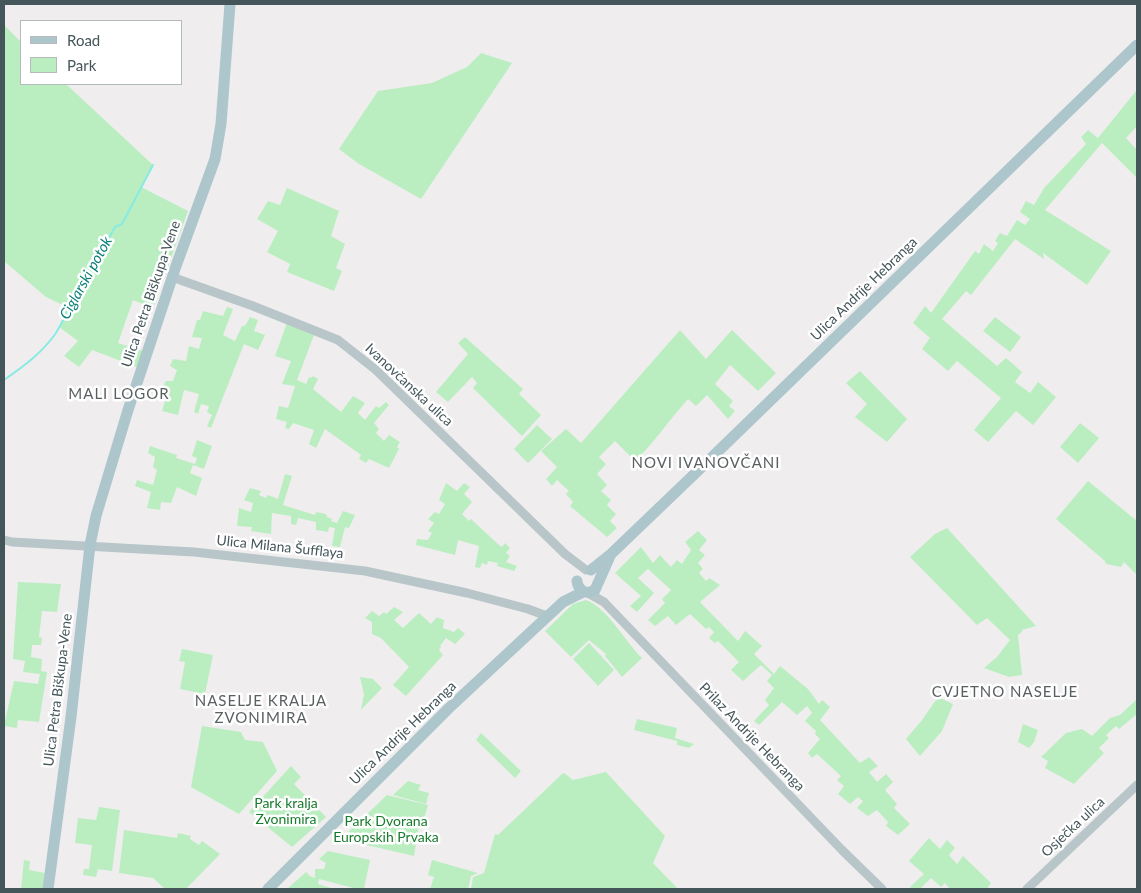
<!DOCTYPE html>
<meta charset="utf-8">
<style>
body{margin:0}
#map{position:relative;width:1141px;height:893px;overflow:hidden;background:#f0edee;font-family:Lato,sans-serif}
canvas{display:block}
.frame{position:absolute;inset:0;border:5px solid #45565a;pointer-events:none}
.legend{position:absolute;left:20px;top:20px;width:162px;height:65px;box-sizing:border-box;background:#fff;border:1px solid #b5bbbd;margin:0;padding:6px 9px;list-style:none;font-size:15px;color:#45565a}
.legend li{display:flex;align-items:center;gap:10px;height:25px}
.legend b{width:25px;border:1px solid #b5bbbd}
</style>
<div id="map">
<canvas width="1141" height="893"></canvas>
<div class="frame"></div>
<ul class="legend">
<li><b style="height:6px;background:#acc6cc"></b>Road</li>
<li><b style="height:14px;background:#baeec0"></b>Park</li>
</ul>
</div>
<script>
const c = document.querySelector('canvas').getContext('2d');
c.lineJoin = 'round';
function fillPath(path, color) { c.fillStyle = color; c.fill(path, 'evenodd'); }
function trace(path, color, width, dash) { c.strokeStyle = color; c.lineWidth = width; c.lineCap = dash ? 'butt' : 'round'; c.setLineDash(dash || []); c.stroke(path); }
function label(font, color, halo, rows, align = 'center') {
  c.font = font + ' Lato,sans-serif'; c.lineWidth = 5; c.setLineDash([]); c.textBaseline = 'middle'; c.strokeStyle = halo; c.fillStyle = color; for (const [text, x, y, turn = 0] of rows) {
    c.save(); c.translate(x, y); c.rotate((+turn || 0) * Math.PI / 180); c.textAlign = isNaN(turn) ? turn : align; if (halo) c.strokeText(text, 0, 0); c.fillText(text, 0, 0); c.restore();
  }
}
const green = new Path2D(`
 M4 25 21 42V84H66L153 165 141 187 188 211 153 308 133 300 118 343 147 352 142 369 92 350 79 367 64 356 78 341 59 327 67 307 46 297 4 261Z
 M481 53 512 63 421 199 359 164 339 149 378 91 432 83 467 67Z
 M1136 91 1137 93V126L1126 138 1137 150V178L1102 143 1045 210 1111 251 1087 285 1043 253 1044 259 1015 239 971 295 966 291 942 319 997 366 1006 358 1022 372 1015 382 1030 393 1038 382 1056 397 1033 425 1016 411 988 442 974 430 1001 398 957 361 948 371 922 349 930 338 913 323 925 306 931 313 975 251 979 254 984 244 993 251 998 243 995 241 1000 233 1007 236 1017 220 1025 225 1030 219 1020 212 1026 201 1034 205 1044 188 1086 144 1081 137 1088 130 1098 138Z
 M287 188 339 211 331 236 345 244 336 268 342 271 334 291 287 272 290 264 267 252 278 231 257 219 268 201 280 205Z
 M227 307 233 309 223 335 235 341 242 326H245L250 317 258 320 254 331 265 335 258 350 244 344 211 428 207 426 212 415 207 412 209 406 201 404 198 414 194 412 199 394 184 390 178 415 162 411 169 388 163 386 166 381H173L177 370 170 366 173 359 186 361 189 346 199 349 202 338 192 337 197 320H200L203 311 223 316Z
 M995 317 1021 337 1010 352 983 331Z
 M287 323 314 335 297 380 306 384 309 377 311 378 313 376 318 379 313 389 341 412 353 396 365 403 358 413 365 420 376 406 379 408 386 402 389 405 374 423 379 429 376 433 384 441 389 435 400 442 397 447 399 449 389 468 369 459 366 463 359 459 361 455 325 429 316 448 309 444 314 430 293 423 289 429 285 428 287 422 276 419 279 406 288 408 295 386 282 384 291 361 275 356Z
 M680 330 706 359 732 330 776 373 758 391 730 365 715 384 733 401 729 406 735 411 728 419 707 395 696 406 688 399C669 420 655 442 635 461L615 441 599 457 606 464 597 474 607 485 601 491 611 500 607 505 616 514 610 521 617 528 607 537 570 506 573 502 566 494 569 491 557 480 552 486 546 479 557 467 541 451 566 429 581 443Z
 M465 337 523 389 519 394 541 415 522 436 473 388 477 383 472 377 448 402 436 392 468 354 458 343Z
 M860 371 907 419 887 442 855 417 867 404 846 383Z
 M1080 423 1099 438 1078 463 1060 447Z
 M537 425 552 439 528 463 514 449Z
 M197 440 212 446 204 469 193 465 190 473 202 478 196 496 177 487 171 503 161 502 160 510 147 508 151 492 135 486 137 480 153 485 157 470 153 467 155 457 148 453 150 446 177 455 176 458 195 464 197 458 192 456Z
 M285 474 292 476 283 505 315 515 316 512 326 514 327 517 332 519 331 521 337 523 343 511 355 515 349 528 345 527 340 547 332 546 335 528 329 527 328 532 316 530V522L298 518 296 525 291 524V516L272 513 271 534 251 531 252 527 237 526 239 508 251 512 253 503 244 500 250 488 261 491 259 495 266 498 268 495 278 499Z
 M1088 481 1137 521V575L1124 562 1121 567 1106 564 1105 561 1056 519Z
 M446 483 457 491 464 483 470 487 464 494 472 502 462 514 469 521 471 519 499 545 502 547 505 543 510 548 506 553 510 556 506 562 517 566 514 571 497 566 498 563 488 561 487 565 482 563 480 568 475 567 479 546 458 540 455 555 416 545 417 539 428 540 432 533 428 531 434 523 428 519 435 512 439 514 445 504 439 500Z
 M947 528 1036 626 1022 630V632L1018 635 1022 675 1009 677 984 668 997 657 1010 640 987 618 977 625 910 557 935 534Z
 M698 531 707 540 699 550 705 555 698 563 703 569 699 573 706 581 709 578 720 585 700 602 738 641 745 631 762 646 754 654 774 674 780 666 808 689 819 704 822 700 830 707 820 720 860 763 869 757 878 766 869 772 877 782 886 774 893 782 885 790 897 804 894 808 910 824 898 835 886 826 888 822 877 810 868 816 857 808 863 801 858 797 850 804 838 794 844 786 837 780 841 776 817 754 812 758 808 753 820 739 815 734 816 731 805 721 812 713 807 706 797 715 782 702 759 725 754 721 769 705 765 700 774 688 767 681 772 675 761 665 743 681 731 670 739 662 718 641 715 643 709 638 714 632 709 627 706 629 690 614 676 625 668 616 655 626 648 620 665 603 662 599 671 590 648 569 638 578 654 593 637 612 630 606 641 596 615 573 641 547 653 563 660 555 671 567 677 560 682 564 691 550 685 542Z
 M18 582 61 584 57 612 42 611 39 637 42 638 41 645H32L31 657 42 659 41 671 47 672 39 722 18 720 17 728 4 726 14 681 38 684 40 674 23 672 25 661 13 659Z
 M586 600C607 607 626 643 642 658L622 677 605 656 606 654 589 640 571 657 545 631 573 604Z
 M394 607 403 612 394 620 403 628 419 613 431 624 437 617 444 620 443 628 454 632 458 628 465 634 455 644 446 638 440 646 441 647 439 650 443 655 406 696 393 685 409 667 381 638 372 634V622L365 618 372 611 379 616 384 612 386 614Z
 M589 643 614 670 598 686 573 659Z
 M182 649 213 655 205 694 180 689 185 662 179 661Z
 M360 677 373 679 382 688 361 710 364 694Z
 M938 697 953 704 942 731 920 756 906 739 922 720Z
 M1137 699V714L1119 729 1116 726 1106 735 1109 738 1099 748 1104 753 1074 784 1045 768 1048 761 1041 757 1066 733 1082 729 1092 736 1110 718 1120 715Z
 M637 719 677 728 675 738 694 744 689 748 677 745V741L634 730Z
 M1023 724 1038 730 1034 742 1029 748 1018 742Z
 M202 726 241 732 245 740 263 742 277 771 239 814 191 787Z
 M481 733 521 771 515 778 476 740Z
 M291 766 301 777 294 784 326 817 292 847 249 812Z
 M606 772 665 836 653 863 678 889H471L473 877 484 873 495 834 498 835 562 774 564 773 573 780Z
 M408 781 421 785 418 790 429 793 426 804 393 795Z
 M387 795 428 805 424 819H420L414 856 341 839Z
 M99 807 120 810 112 871 98 869 96 877 83 875 84 869H89L92 845 75 843 78 818 96 820Z
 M124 830 177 838 178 833 191 836 190 839 199 845 202 841 220 854 186 889H165L153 878 119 873Z
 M929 838 940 849 947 840 955 848 949 855 957 864 963 856 991 883 988 887 989 889H950L945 883 941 887 931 878 920 889H912L910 887 924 874 909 861Z
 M328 851 370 860 364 889H357L319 879 318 884 331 888V889H287L306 872 310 876 315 878V869H324L326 863 319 859Z
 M24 860 30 861 29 870 45 873 43 889H21Z
 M432 860 478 873 471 876 468 889H430L434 877 428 875Z`);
const stream = new Path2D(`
 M4 380C24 366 42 353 56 333L115 227 122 224 153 165`);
const minor = new Path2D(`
 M172 277 253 306 338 340 376 370 565 554 586 570
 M4 540 12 542 194 552 365 571 467 593 528 609 547 616
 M588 593 604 602 842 850 882 889
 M1027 889 1137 785`);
const major = new Path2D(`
 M591 570 611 554 706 463 1137 45
 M577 581C578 591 587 595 595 590L610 556
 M48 889 71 717 90 545 96 516 128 410 176 266 215 159 221 124 230 4
 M268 889 449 708 563 602 583 592`);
const streetNames = [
 ["Ulica Andrije Hebranga",864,289,-44],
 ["Ulica Petra Biškupa-Vene",151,294,-71],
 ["Ivanovčanska ulica",409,385,43],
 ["Ulica Milana Šufflaya",280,547,6],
 ["Ulica Petra Biškupa-Vene",58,690,-83],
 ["Ulica Andrije Hebranga",403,733,-44],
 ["Prilaz Andrije Hebranga",752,737,46],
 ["Osječka ulica",1073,827,-43]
];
const parkNames = [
 ["Park kralja",286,803],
 ["Zvonimira",286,819],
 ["Park Dvorana",386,821],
 ["Europskih Prvaka",386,837]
];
const waterNames = [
 ["Ciglarski potok",86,278,-61]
];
const neighbourhoodNames = [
 ["MALI LOGOR",119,394],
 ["NOVI IVANOVČANI",706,463],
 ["CVJETNO NASELJE",1005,692],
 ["NASELJE KRALJA",261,701],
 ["ZVONIMIRA",261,718]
];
fillPath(green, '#baeec0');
trace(stream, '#87ebe4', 2);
trace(minor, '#b8c6ca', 9);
trace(major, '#acc6cc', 11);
label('14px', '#45565a', '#fff', streetNames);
label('14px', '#177b2c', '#fff', parkNames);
label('italic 15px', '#0d8178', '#fff', waterNames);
c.letterSpacing = '1px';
label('15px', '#5a6062', '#fff', neighbourhoodNames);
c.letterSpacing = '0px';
</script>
